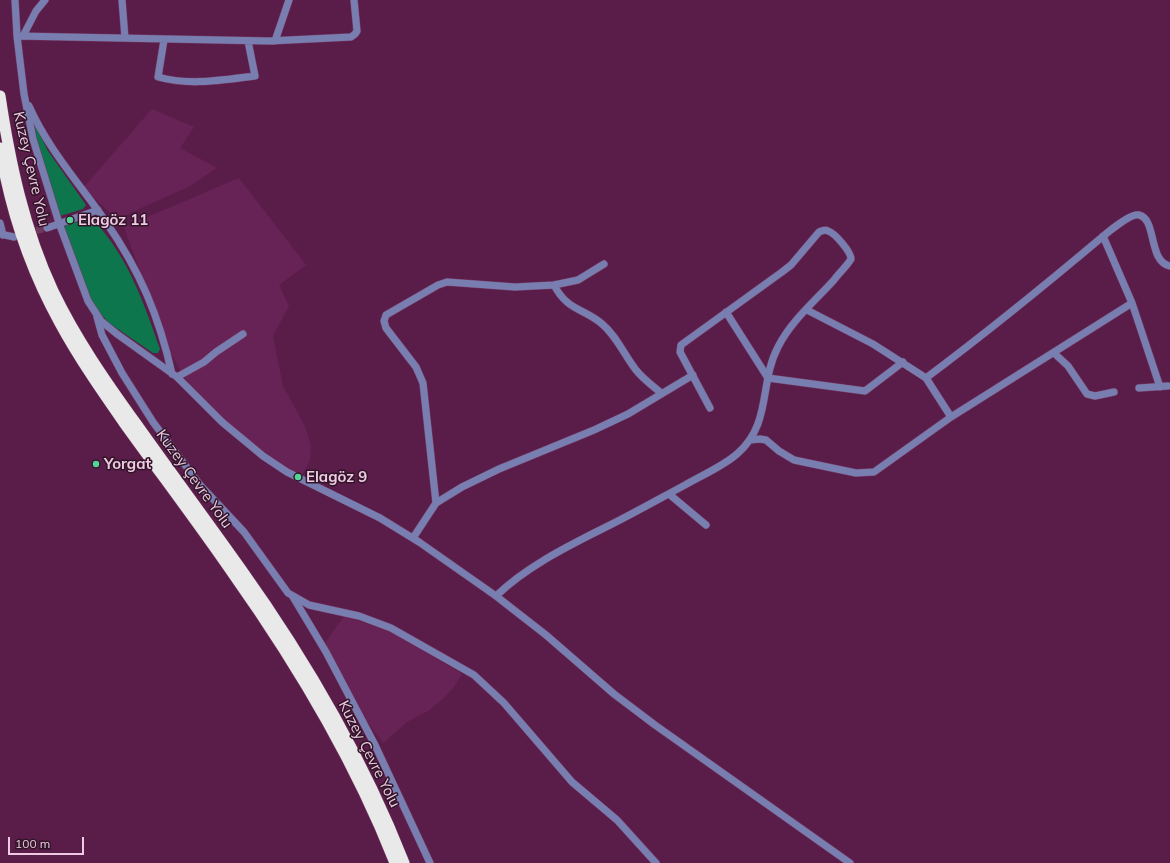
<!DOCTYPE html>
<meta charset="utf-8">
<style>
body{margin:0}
#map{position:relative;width:1170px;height:863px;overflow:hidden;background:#5a1d4a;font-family:Mulish,sans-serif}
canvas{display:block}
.scale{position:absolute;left:8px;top:837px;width:76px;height:18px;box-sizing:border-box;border:2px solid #efcae2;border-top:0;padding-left:5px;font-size:12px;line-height:14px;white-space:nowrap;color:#efcae2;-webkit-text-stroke:3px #301528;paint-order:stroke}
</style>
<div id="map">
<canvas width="1170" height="863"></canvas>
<div class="scale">100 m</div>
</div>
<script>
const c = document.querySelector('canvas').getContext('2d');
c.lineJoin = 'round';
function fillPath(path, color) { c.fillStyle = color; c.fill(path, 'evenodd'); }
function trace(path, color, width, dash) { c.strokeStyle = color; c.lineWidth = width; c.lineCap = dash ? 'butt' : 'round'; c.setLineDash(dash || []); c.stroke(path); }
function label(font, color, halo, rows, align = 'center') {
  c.font = font + ' Mulish,sans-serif'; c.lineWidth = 3; c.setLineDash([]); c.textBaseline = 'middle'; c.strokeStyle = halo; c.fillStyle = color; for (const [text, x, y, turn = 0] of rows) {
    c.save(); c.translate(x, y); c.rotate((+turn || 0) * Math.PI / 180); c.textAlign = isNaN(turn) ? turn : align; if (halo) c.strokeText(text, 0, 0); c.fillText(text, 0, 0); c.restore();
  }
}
const built = new Path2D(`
 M152 109 194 127 180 148 217 168 190 186 117 219 83 188Z
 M239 178 306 265 279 285 289 306 273 336 283 386 305 426 311 445 310 460 302 475 295 473 273 458 230 426 187 381 168 349 124 227Z
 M344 616 389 631 462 674 454 687 444 698 428 711 407 722 383 743 348 696 325 643Z`);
const green = new Path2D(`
 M30 115 48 151 86 205 83 209 60 216 34 140Z
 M88 218C96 218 99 226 103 231 132 267 145 307 160 349L158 353H153L109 323 92 304 64 227 67 225Z`);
const minorTunnel = new Path2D(`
 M26 233 47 228`);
const minor = new Path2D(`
 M15 0 17 36 24 94 33 139 59 223 88 301 101 321 117 334 177 377 222 422 263 456 287 472 380 518 419 542 496 596 546 635 614 694 655 725 850 863
 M122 0 125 38
 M17 36 269 41 351 37 355 34 357 31 354 0
 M23 36 36 11 45 0
 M164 40 158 77C190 86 222 80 255 76L248 41
 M275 41 289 0
 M29 106C48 149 79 183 106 222 140 271 159 316 172 374
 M0 223 3 235
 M47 228 98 210
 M0 234 14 237
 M1103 236 1132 303 1160 387
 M554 285C567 310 582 308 601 323 617 336 624 355 636 370 643 379 653 386 661 393
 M807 310 873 344 926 378C986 333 1044 286 1101 238 1108 232 1131 213 1139 215 1157 219 1148 262 1170 266
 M726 312 768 378 865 391 903 362
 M97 317 102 335 122 373 153 422 200 485 244 532 288 593 309 605 359 616 391 628 474 675 504 703 572 782 617 820 656 863
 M1054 353 1068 366 1087 394 1095 396 1114 392
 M177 377 204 362 216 352 243 334
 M926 378 951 417
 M1139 388 1168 386
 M750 440 760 439 766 440 779 451 794 460 856 473 874 472 951 417 1132 303
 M669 494 706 525
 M436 503 423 383 416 367 386 328 384 321 386 315 438 285 447 282 515 287 554 285 578 280 604 264
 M413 538 436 503 462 487 499 469 594 430 628 414 693 375
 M496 596C525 568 564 548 600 530 629 516 657 500 685 485 702 475 722 467 737 454 772 424 759 383 778 347 791 321 815 301 834 280 839 273 847 266 851 259 851 252 835 233 828 231 825 229 822 231 819 232L791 265 782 272 681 345 680 352 710 408
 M293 597 326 652 375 745 430 863`);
const highway = new Path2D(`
 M0 96C10 163 24 229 53 291 76 339 106 382 137 425 171 473 206 520 240 568 305 659 363 759 404 863
 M0 148C10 208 30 269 60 323 79 358 102 391 125 424 161 474 199 524 234 575 297 664 355 761 395 863`);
const markers = [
 [70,220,4,"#53d396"],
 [96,464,4,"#53d396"],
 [298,477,4,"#53d396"]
];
const streetNames = [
 ["Kuzey Çevre Yolu",31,169,77],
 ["Kuzey Çevre Yolu",194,479,54],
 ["Kuzey Çevre Yolu",369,754,63]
];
const poiNames = [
 ["Elagöz 11",78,220],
 ["Yorgat",104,464],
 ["Elagöz 9",306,477]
];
fillPath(built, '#682356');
fillPath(green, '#0e764c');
trace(minorTunnel, '#703761', 7, [7, 3.5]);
trace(minor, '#753c65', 8);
trace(highway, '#753c65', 12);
trace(minor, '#797eb0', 7);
trace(highway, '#e9e9e9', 11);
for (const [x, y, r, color] of markers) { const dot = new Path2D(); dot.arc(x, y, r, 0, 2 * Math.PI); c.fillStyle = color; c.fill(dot); trace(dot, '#301528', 1.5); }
label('15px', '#efcae2', '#301528', streetNames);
label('bold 15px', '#efcae2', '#301528', poiNames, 'left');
</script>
